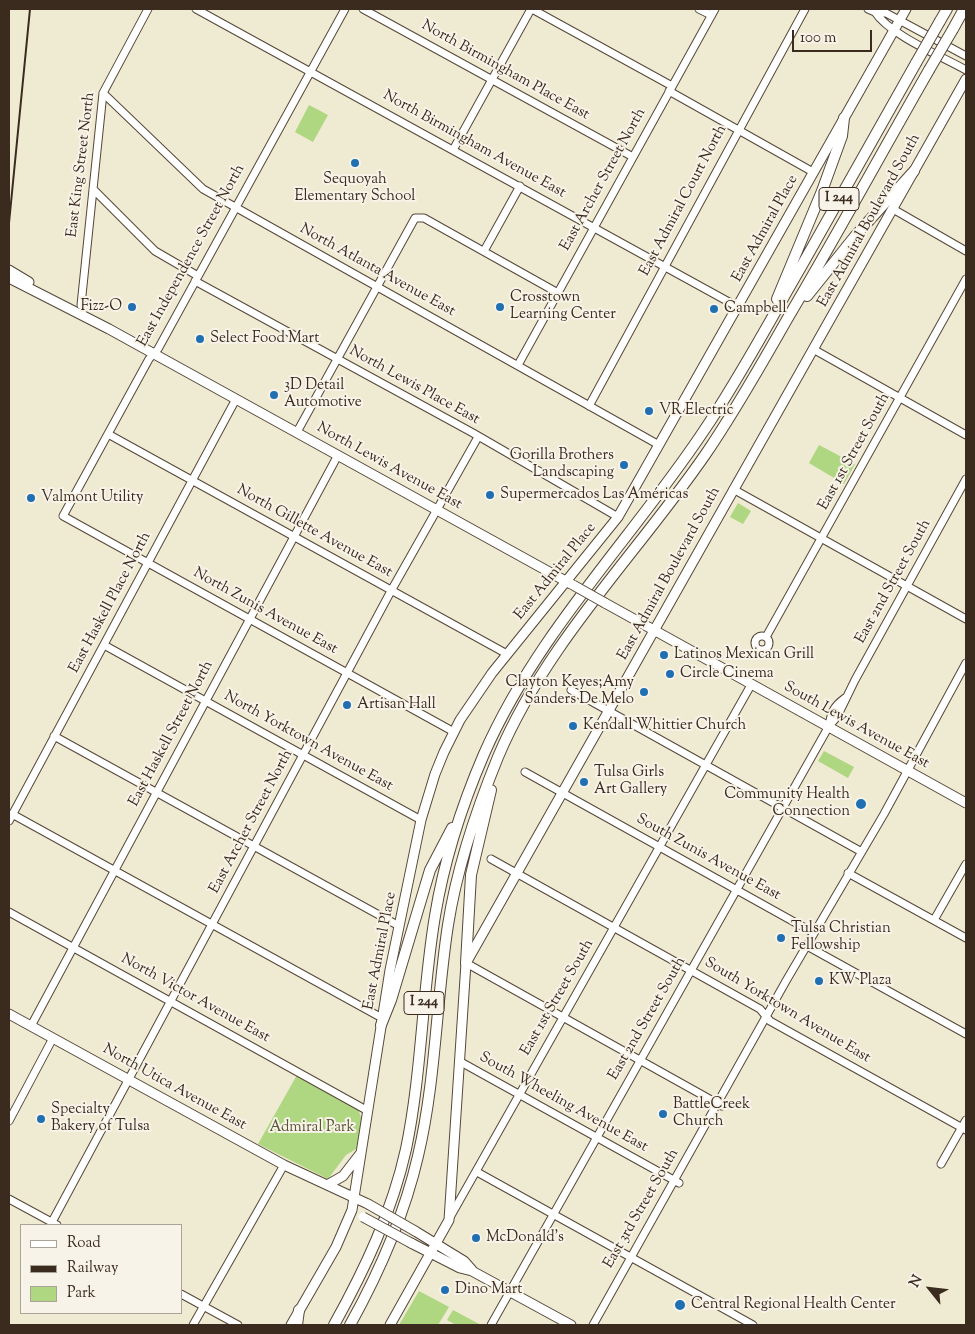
<!DOCTYPE html>
<meta charset="utf-8">
<style>
body{margin:0}
#map{position:relative;width:975px;height:1334px;overflow:hidden;background:#efead2;font-family:"Sorts Mill Goudy",serif}
canvas{display:block}
.frame{position:absolute;inset:0;border:10px solid #3b2a1e;pointer-events:none}
.legend{position:absolute;left:20px;top:1224px;width:162px;height:90px;box-sizing:border-box;background:#f7f3e8;border:1px solid #aca397;margin:0;padding:6px 9px;list-style:none;font-size:15px;color:#3b2a1e}
.legend li{display:flex;align-items:center;gap:10px;height:25px}
.legend b{width:25px;border:1px solid #aca397}
.north{position:absolute;left:905px;top:1264px;width:50px;height:50px;-webkit-text-stroke:4px #f7f3e8;paint-order:stroke;rotate:299deg;font-size:14px;font-weight:700;line-height:20px;text-align:center;color:#3b2a1e}
.north::after{content:'';display:block;margin:auto;width:18px;height:22px;background:#3b2a1e;clip-path:polygon(50% 0,100% 100%,50% 72%,0 100%)}
.scale{position:absolute;left:792px;top:30px;width:80px;height:22px;box-sizing:border-box;border:2px solid #3b2a1e;border-top:0;padding-left:6px;font-size:15px;line-height:18px;white-space:nowrap;color:#3b2a1e;-webkit-text-stroke:4px #f7f3e8;paint-order:stroke}
</style>
<div id="map">
<canvas width="975" height="1334"></canvas>
<div class="frame"></div>
<ul class="legend">
<li><b style="height:6px;background:#fff"></b>Road</li>
<li><b style="height:6px;background:#3b2a1e"></b>Railway</li>
<li><b style="height:14px;background:#afd680"></b>Park</li>
</ul>
<div class="north">N</div>
<div class="scale">100 m</div>
</div>
<script>
const c = document.querySelector('canvas').getContext('2d');
c.lineJoin = 'round';
function fillPath(path, color) { c.fillStyle = color; c.fill(path, 'evenodd'); }
function trace(path, color, width, dash) { c.strokeStyle = color; c.lineWidth = width; c.lineCap = dash ? 'butt' : 'round'; c.setLineDash(dash || []); c.stroke(path); }
function label(font, color, halo, rows, align = 'center') {
  c.font = font + ' "Sorts Mill Goudy",serif'; c.lineWidth = 4; c.setLineDash([]); c.textBaseline = 'middle'; c.strokeStyle = halo; c.fillStyle = color; for (const [text, x, y, turn = 0] of rows) {
    c.save(); c.translate(x, y); c.rotate((+turn || 0) * Math.PI / 180); c.textAlign = isNaN(turn) ? turn : align; if (halo) c.strokeText(text, 0, 0); c.fillText(text, 0, 0); c.restore();
  }
}
const green = new Path2D(`
 M309 105 328 115 313 142 295 132Z
 M819 445 855 464 844 484 809 463Z
 M738 503 751 511 743 524 730 517Z
 M824 751 854 767 848 778 818 761Z
 M297 1075 358 1109 362 1120 356 1149 346 1155 328 1179 258 1144Z
 M419 1291 449 1307 438 1325H399Z
 M453 1310 481 1325H456L447 1320Z`);
const minor = new Path2D(`
 M196 9 738 307
 M345 9 158 349 149 359 63 516 454 732
 M363 9 633 157
 M532 9 672 86
 M699 9 711 15
 M868 9 875 12 886 13 966 56
 M875 12C890 35 941 56 966 70
 M669 91 813 172
 M103 93 203 189 659 445
 M453 150 531 9
 M93 189 155 251 198 276
 M893 209 966 251
 M484 251 520 186
 M195 281 473 433 618 517
 M81 305 103 93 148 9
 M813 349 966 435
 M518 365 715 9
 M589 406 805 9
 M297 432 415 218H424L558 293
 M108 434 507 654
 M733 489 966 619
 M755 643a7 7 0 1 1 14 0a7 7 0 1 1-14 0Z
 M766 637 966 279
 M104 645 421 820
 M571 690 860 851
 M829 726C831 712 834 706 845 698
 M54 736 399 926
 M525 772 814 933
 M12 814 382 1018
 M9 821 236 399
 M491 859 760 1009 770 1021 966 1130
 M848 873 966 938
 M9 912 368 1111
 M934 920 966 864
 M807 946 966 1034
 M466 963 722 1106
 M31 1026 338 455
 M459 1061 679 1183
 M9 1121 53 1038
 M941 1164 966 1120
 M477 1172 753 1325
 M9 1199 57 1225
 M449 1219 751 685
 M52 1222 391 591 478 437
 M181 1294 238 1325
 M193 1325 284 1165
 M491 1325 829 726 837 717 855 680 966 479
 M593 1325 786 981 884 814 966 663`);
const major = new Path2D(`
 M9 270 29 282
 M9 278 109 329 571 584
 M605 603 966 803
 M9 1014 284 1165 368 1204
 M329 1184 343 1176 360 1154
 M415 1231 464 1261 472 1270
 M411 1243 460 1268 472 1271 571 1325
 M291 1325 336 1247 352 1210 390 970 421 820 435 774 444 752 460 720 492 673 618 517 906 9
 M390 1325 449 1220 466 963 966 79`);
const highway = new Path2D(`
 M940 21 947 9
 M953 29 964 9
 M807 296 856 235 914 171
 M777 299 822 191 842 136 844 118
 M466 963 471 875 491 790
 M381 1025 391 1000 430 870 452 828
 M297 1325 299 1310
 M334 1325C365 1269 392 1212 406 1149 422 1072 422 993 435 916 444 861 462 805 484 754 537 633 631 540 703 432 739 379 769 322 801 267 839 199 878 131 916 63
 M350 1325C380 1271 404 1217 418 1156 436 1080 436 1002 448 925 457 867 476 811 498 757 546 643 636 555 705 455 736 410 762 363 789 316 837 235 882 152 929 70`);
const rail = new Path2D(`
 M9 223 30 9`);
const majorBridge = new Path2D(`
 M573 585 605 603
 M368 1204 415 1231
 M363 1217 411 1243`);
const highwayBridge = new Path2D(`
 M916 63 940 21
 M929 70 953 29`);
const markers = [
 [355,163,5,"#1f6fb2"],
 [132,307,5,"#1f6fb2"],
 [500,307,5,"#1f6fb2"],
 [714,309,5,"#1f6fb2"],
 [200,339,5,"#1f6fb2"],
 [274,395,5,"#1f6fb2"],
 [649,411,5,"#1f6fb2"],
 [624,465,5,"#1f6fb2"],
 [490,495,5,"#1f6fb2"],
 [31,498,5,"#1f6fb2"],
 [664,655,5,"#1f6fb2"],
 [670,674,5,"#1f6fb2"],
 [644,692,5,"#1f6fb2"],
 [347,705,5,"#1f6fb2"],
 [573,726,5,"#1f6fb2"],
 [584,782,5,"#1f6fb2"],
 [861,804,6,"#1f6fb2"],
 [781,938,5,"#1f6fb2"],
 [819,981,5,"#1f6fb2"],
 [663,1114,5,"#1f6fb2"],
 [41,1119,5,"#1f6fb2"],
 [476,1238,5,"#1f6fb2"],
 [445,1290,5,"#1f6fb2"],
 [680,1305,6,"#1f6fb2"]
];
const shields = [
 [839,199,40],
 [424,1003,40]
];
const shieldNames = [
 ["I 244",839,199],
 ["I 244",424,1003]
];
const streetNames = [
 ["North Birmingham Place East",505,71,29],
 ["North Birmingham Avenue East",474,145,29],
 ["East King Street North",82,165,-83],
 ["East Archer Street North",604,180,-61],
 ["East Admiral Court North",684,201,-62],
 ["East Admiral Boulevard South",870,221,-61],
 ["East Admiral Place",766,229,-61],
 ["East Independence Street North",192,256,-61],
 ["North Atlanta Avenue East",377,271,29],
 ["North Lewis Place East",414,386,29],
 ["East 1st Street South",855,452,-61],
 ["North Lewis Avenue East",389,467,29],
 ["North Gillette Avenue East",314,532,29],
 ["East Admiral Place",556,572,-51],
 ["East Admiral Boulevard South",670,574,-61],
 ["East 2nd Street South",894,582,-61],
 ["East Haskell Place North",111,603,-62],
 ["North Zunis Avenue East",265,612,29],
 ["South Lewis Avenue East",856,726,29],
 ["East Haskell Street North",172,734,-62],
 ["North Yorktown Avenue East",308,742,29],
 ["East Archer Street North",252,822,-62],
 ["South Zunis Avenue East",708,858,29],
 ["East Admiral Place",381,951,-79],
 ["East 1st Street South",558,998,-60],
 ["North Victor Avenue East",195,999,29],
 ["South Yorktown Avenue East",787,1011,31],
 ["East 2nd Street South",648,1019,-60],
 ["North Utica Avenue East",174,1088,29],
 ["South Wheeling Avenue East",563,1103,29],
 ["East 3rd Street South",642,1209,-60]
];
const poiNames = [
 ["Sequoyah",355,180,"center"],
 ["Elementary School",355,197,"center"],
 ["Crosstown",510,298],
 ["Learning Center",510,315],
 ["Fizz-O",122,307,"right"],
 ["Campbell",724,309],
 ["Select Food Mart",210,339],
 ["3D Detail",284,386],
 ["Automotive",284,403],
 ["VR Electric",659,411],
 ["Gorilla Brothers",614,456,"right"],
 ["Landscaping",614,473,"right"],
 ["Supermercados Las Américas",500,495],
 ["Valmont Utility",41,498],
 ["Latinos Mexican Grill",674,655],
 ["Circle Cinema",680,674],
 ["Clayton Keyes;Amy",634,683,"right"],
 ["Sanders De Melo",634,700,"right"],
 ["Artisan Hall",357,705],
 ["Kendall Whittier Church",583,726],
 ["Tulsa Girls",594,773],
 ["Art Gallery",594,790],
 ["Community Health",850,795,"right"],
 ["Connection",850,812,"right"],
 ["Tulsa Christian",791,929],
 ["Fellowship",791,946],
 ["KW Plaza",829,981],
 ["BattleCreek",673,1105],
 ["Church",673,1122],
 ["Specialty",51,1110],
 ["Bakery of Tulsa",51,1127],
 ["McDonald's",486,1238],
 ["Dino Mart",455,1290],
 ["Central Regional Health Center",691,1305]
];
const parkNames = [
 ["Admiral Park",312,1128]
];
fillPath(green, '#afd680');
trace(minor, '#564739', 9);
trace(major, '#564739', 11);
trace(highway, '#564739', 12);
trace(minor, '#fff', 7);
trace(major, '#fff', 9);
trace(highway, '#fff', 10);
trace(rail, '#3b2a1e', 2);
trace(majorBridge, '#564739', 11, []);
trace(highwayBridge, '#564739', 12, []);
trace(majorBridge, '#fff', 9);
trace(highwayBridge, '#fff', 10);
for (const [x, y, r, color] of markers) { const dot = new Path2D(); dot.arc(x, y, r, 0, 2 * Math.PI); c.fillStyle = color; c.fill(dot); trace(dot, '#f7f3e8', 2); }
for (const [x, y, w] of shields) { const box = new Path2D(); box.roundRect(x - w / 2, y - 11.5, w, 23, 4); c.fillStyle = '#f7f3e8'; c.fill(box); trace(box, '#3b2a1e', 1); }
label('bold 14px', '#3b2a1e', null, shieldNames);
label('15px', '#3b2a1e', '#f7f3e8', streetNames);
label('15px', '#3b2a1e', '#f7f3e8', poiNames, 'left');
label('15px', '#585536', '#f7f3e8', parkNames);
</script>
